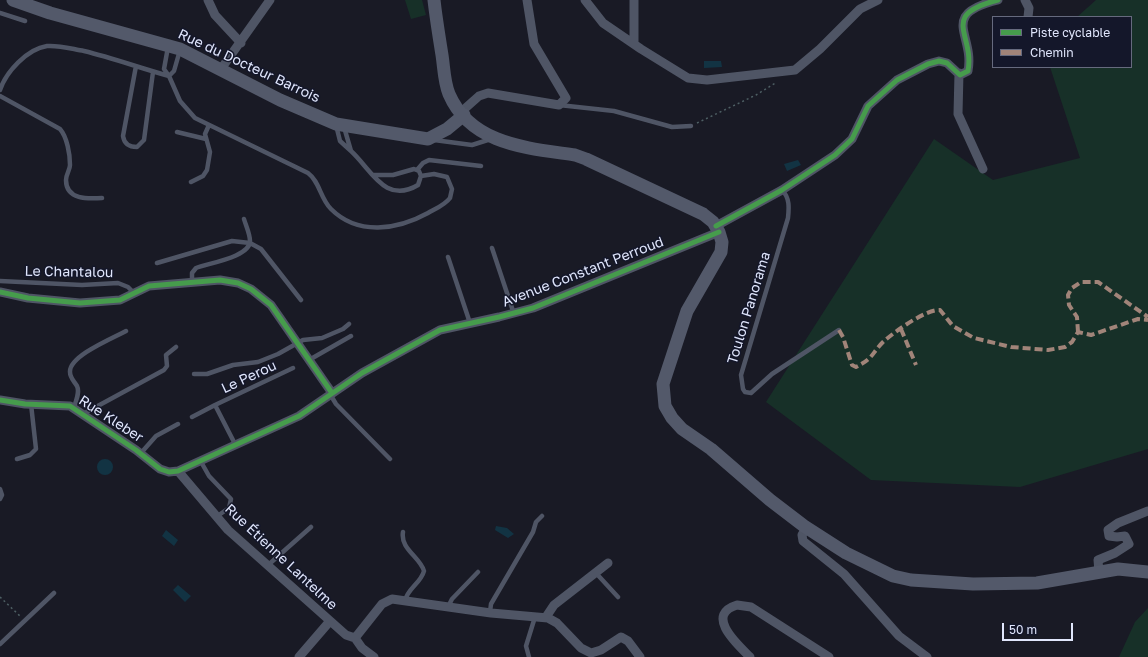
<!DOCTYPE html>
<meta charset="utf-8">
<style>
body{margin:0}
#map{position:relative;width:1148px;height:657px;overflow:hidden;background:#191a25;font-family:"Golos Text",sans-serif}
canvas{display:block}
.legend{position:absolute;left:992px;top:16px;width:140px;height:52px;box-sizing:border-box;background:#14172a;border:1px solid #666a7e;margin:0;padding:5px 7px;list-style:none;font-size:12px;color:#e0e6fc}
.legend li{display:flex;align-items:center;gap:8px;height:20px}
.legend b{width:20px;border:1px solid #666a7e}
.scale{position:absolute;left:1002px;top:623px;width:71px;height:18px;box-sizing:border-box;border:2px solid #e0e6fc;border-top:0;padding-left:5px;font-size:12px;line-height:14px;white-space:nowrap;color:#e0e6fc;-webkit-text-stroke:3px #14172a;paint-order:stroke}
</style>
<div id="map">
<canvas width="1148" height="657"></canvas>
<ul class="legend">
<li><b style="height:5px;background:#469c4c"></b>Piste cyclable</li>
<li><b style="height:5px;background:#a18479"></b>Chemin</li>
</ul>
<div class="scale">50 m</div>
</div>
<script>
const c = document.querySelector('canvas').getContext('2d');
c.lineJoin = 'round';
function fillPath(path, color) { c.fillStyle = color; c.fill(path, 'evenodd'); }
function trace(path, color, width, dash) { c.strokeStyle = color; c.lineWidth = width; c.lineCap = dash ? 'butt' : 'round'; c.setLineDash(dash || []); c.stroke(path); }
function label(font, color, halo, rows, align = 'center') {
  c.font = font + ' "Golos Text",sans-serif'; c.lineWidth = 3; c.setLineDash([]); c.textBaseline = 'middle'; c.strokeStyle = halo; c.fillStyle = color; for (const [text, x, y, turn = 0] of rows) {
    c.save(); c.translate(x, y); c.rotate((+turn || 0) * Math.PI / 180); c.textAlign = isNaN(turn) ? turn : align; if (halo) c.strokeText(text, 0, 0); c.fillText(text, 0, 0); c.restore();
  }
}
const green = new Path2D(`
 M405 0H422L426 15 411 19Z
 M1096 0H1148V449L1020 487 871 480 766 402 934 139 993 180 1080 158 1050 67H1131V17H1077Z
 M1148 608V657H1119L1135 622Z`);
const water = new Path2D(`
 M704 61H721L722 67 704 68Z
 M798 160 801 165 787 171 784 164Z
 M97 467a8 8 0 1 1 16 0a8 8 0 1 1-16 0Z
 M496 526 507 528 514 534 508 538 495 530Z
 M166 530 178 540 174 546 162 536Z
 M178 585 191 596 185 602 173 590Z`);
const path = new Path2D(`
 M697 123 756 95 777 82
 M0 597 20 616`);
const lane = new Path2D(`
 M0 13 25 21
 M168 47 164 69 169 76 174 71 180 50
 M136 66 123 136C124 143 129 147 137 147L144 140 153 72
 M0 90C6 72 27 49 47 46 59 45 72 49 84 51 113 58 140 68 169 76L180 101 195 118 308 173C320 182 320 198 331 209 358 236 397 230 428 213 435 209 445 205 450 198L452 189 447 177 434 174 421 176
 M0 96 60 129C67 137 70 154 70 165 70 170 66 174 66 180 66 200 88 199 102 198
 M559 105 614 111 672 127 691 126
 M336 125 340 141 351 151 344 127
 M177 132 206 139
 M434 140 472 145 491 139
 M351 151C371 169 385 205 418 185L421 176 419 171 414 169 393 175H373
 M417 170 423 163 429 160 481 166
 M191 182 203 176 207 170 210 152 205 134 209 125
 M782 190C790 198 789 208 788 218L741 375 743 389 745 392 751 393 772 374 839 330
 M492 248 514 314
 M448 257 470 323
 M157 263 232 241 250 243 261 249 301 300
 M0 281 82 285 118 283 128 287 134 293
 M192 283V273L196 268C209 263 250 257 250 241 250 234 246 226 244 219
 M309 360 351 336
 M194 374H207L233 365 258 362 278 354 303 340 322 338 343 329 349 324
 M330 394 336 404 390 459
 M215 405 293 368
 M74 407C76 401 80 392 77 386 74 381 70 378 70 372 69 356 113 338 126 331
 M83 414 164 370 167 366 166 355 176 347
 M192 417 215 405 235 444
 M141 453 156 436 178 424
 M17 459 30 455 36 449 31 404
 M200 460 209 476 231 499 229 508 216 517
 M0 489 2 495 0 499
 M403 532C400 549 420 557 424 571 421 583 407 589 405 601
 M267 566 311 527
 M595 572 618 597
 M448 607 452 599 478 572
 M490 612 491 604 533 532 536 522 542 516
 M0 644 54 593
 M529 657 526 646 535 617`);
const street = new Path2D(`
 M208 0 215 15 241 43
 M585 0 603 23 641 49 688 78 707 80 795 70 820 49 860 9 878 0
 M1025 0 1029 8 1028 17
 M634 43V0
 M221 69 270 0
 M959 73 958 114 983 169
 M461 112 479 96 488 93 559 105 566 98 534 44 527 0
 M716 226 782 190 835 155 852 139 868 106 897 80 928 64 939 61 947 63 960 75 968 71C975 34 938 15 998 0
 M0 292 28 298 80 303 120 300 149 286 220 280 238 283 251 289 271 305 332 393
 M0 400 25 404 70 406 136 450 160 469 169 472 178 471 299 416 362 373 440 330 499 317 533 308 719 232
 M178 471 228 530 346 635 355 638
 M807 527 802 535 803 541 844 574 899 636 927 657
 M1099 572 1098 560 1115 553 1129 544 1125 536 1117 537 1109 536 1108 530 1118 523 1148 511
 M546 617 554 605 608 563
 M355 638 382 604 392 599 491 613 548 618 557 623 581 648 591 653 601 650 621 637 628 641 640 657
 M355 638 362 648 374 657
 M299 657 330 621
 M750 657C738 645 704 615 737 605L751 607 829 657`);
const secondary = new Path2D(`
 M13 0 50 13 180 49 280 100 336 124 428 139 447 129 464 115
 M434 0C436 18 439 36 442 55 444 68 444 82 449 94 471 145 528 148 575 155L586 159 703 214 713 222 719 232 722 242 721 252 687 311 663 384 665 406 672 418 682 429 711 449 770 500 804 526 846 553 893 576 911 580 973 584 1037 583 1118 569 1148 572`);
const quiet = new Path2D(`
 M901 329 916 365
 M839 330 843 337 852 365 856 367C874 358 871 354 883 342 894 332 926 309 940 310L953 326 974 338 1011 347 1048 350 1065 347 1072 342 1078 332 1091 335 1138 319 1148 320
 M1078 332 1077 317 1069 305 1068 295 1072 288 1081 282H1098L1148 317`);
const cycleway = new Path2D(`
 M716 226 782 190 835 155 852 139 868 106 897 80 928 64 939 61 947 63 960 75 968 71C975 34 938 15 998 0
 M0 292 28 298 80 303 120 300 149 286 220 280 238 283 251 289 271 305 332 393
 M0 400 25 404 70 406 136 450 160 469 169 472 178 471 299 416 362 373 440 330 499 317 533 308 719 232`);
const streetNames = [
 ["Rue du Docteur Barrois",249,66,25],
 ["Le Chantalou",69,272,1],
 ["Avenue Constant Perroud",583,272,-21],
 ["Toulon Panorama",749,308,-73],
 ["Le Perou",249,377,-25],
 ["Rue Kleber",111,419,33],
 ["Rue Étienne Lantelme",281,557,43]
];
fillPath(green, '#173028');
fillPath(water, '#123343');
trace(path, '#4e5f64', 1.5, [2, 3]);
trace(lane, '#4f5565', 4.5);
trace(street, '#4f5565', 9);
trace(secondary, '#53596a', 13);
trace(quiet, '#a18479', 4, [8, 4]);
trace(cycleway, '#469c4c', 5);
label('14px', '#e0e6fc', '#14172a', streetNames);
</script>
